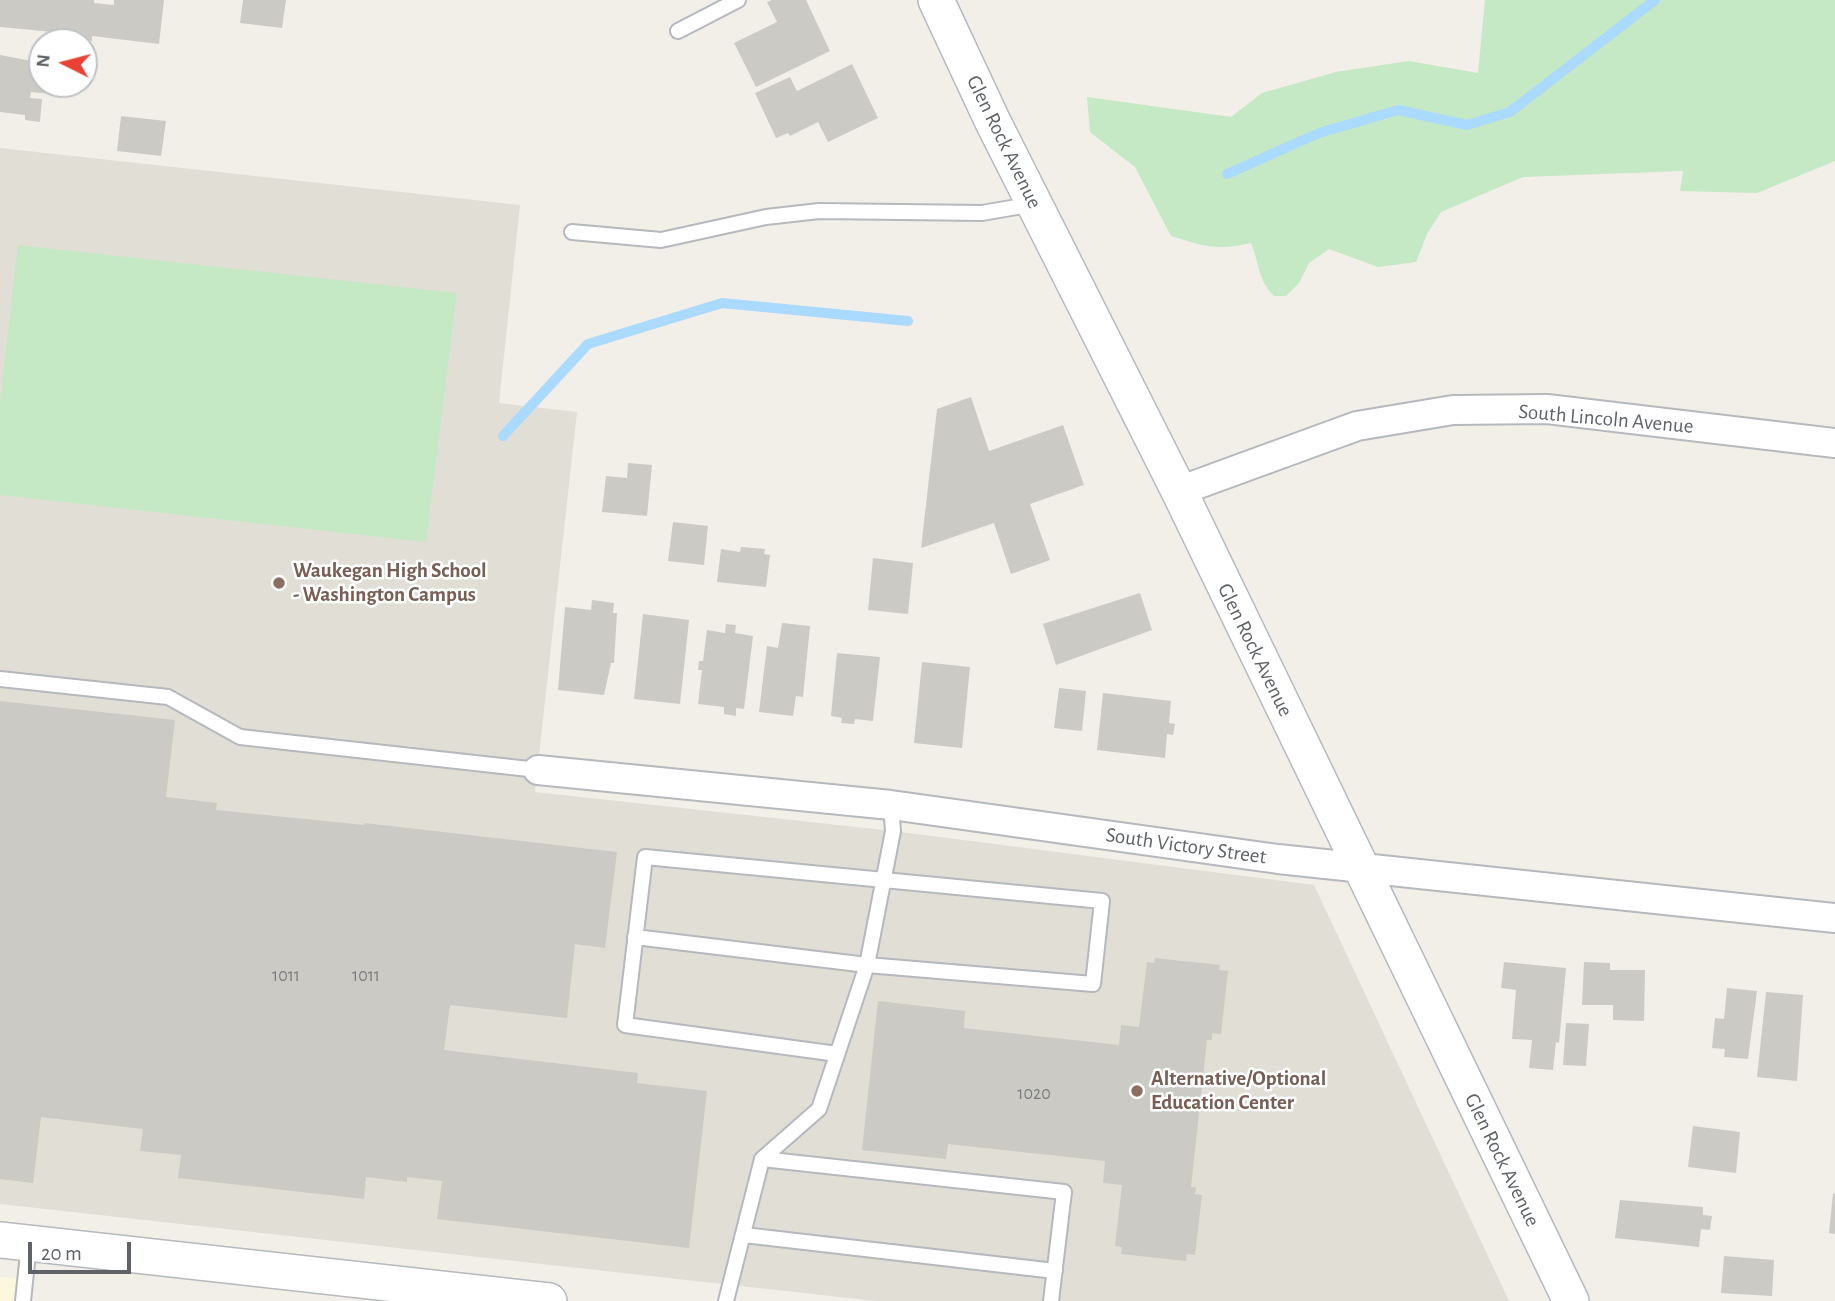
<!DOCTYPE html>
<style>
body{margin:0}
#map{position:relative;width:1835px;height:1301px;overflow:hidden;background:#f1efe8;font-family:"Alegreya Sans",sans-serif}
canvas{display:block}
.north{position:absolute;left:28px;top:28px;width:70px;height:70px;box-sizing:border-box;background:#fff;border:2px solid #bfc1c3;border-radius:50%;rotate:276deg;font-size:19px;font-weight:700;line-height:28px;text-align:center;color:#5f6368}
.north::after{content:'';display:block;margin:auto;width:24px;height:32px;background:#ea4335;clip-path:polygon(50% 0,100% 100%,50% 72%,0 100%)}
.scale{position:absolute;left:28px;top:1242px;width:103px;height:32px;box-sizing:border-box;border:4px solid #5f6368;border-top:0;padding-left:9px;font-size:21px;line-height:24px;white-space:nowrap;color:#5f6368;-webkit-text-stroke:5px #fff;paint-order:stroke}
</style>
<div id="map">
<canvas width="1835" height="1301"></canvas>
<div class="north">N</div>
<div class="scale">20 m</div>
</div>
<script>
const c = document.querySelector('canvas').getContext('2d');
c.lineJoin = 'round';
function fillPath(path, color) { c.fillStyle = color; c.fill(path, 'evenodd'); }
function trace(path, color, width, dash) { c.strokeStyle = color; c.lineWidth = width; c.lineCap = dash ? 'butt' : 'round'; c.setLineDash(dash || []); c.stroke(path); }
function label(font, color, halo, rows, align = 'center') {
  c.font = font + ' "Alegreya Sans",sans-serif'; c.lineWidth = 5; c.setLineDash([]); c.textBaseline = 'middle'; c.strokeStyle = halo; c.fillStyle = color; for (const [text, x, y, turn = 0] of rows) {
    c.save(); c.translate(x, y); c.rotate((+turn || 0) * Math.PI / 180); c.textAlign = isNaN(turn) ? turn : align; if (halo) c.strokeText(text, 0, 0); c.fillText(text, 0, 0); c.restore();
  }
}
const commercial = new Path2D(`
 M0 1277 25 1279 23 1301H0Z`);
const education = new Path2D(`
 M0 148 520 205 499 403 577 412 535 792 893 831 1314 885 1509 1301H876L0 1204Z`);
const green = new Path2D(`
 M1485 0H1835V161L1757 193 1680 191 1683 171 1523 177 1441 212 1427 234 1416 262 1378 267 1329 249 1309 263 1299 283 1286 296H1274C1257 278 1260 265 1251 243 1217 251 1203 246 1171 236L1135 167 1090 132 1087 97 1231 117 1262 93 1336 72 1409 61 1478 73Z
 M18 245 457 293 426 542 0 495V403Z`);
const stream = new Path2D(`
 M1227 174 1319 133 1398 110 1467 125 1510 112 1655 0
 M503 436 588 344 722 303 908 321`);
const building = new Path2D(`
 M0 0H94V3L114 5V0H164L159 44 92 36V41L84 40 85 35 0 27Z
 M243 0H286L282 28 240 23Z
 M772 0H806L830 51 756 87 734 43 777 22 767 2Z
 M0 55 42 63V84H53L52 94 31 92 30 98 42 99 40 122 25 120V115L0 112Z
 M852 64 878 118 828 142 818 122 790 136 788 133 776 138 755 93 790 77 797 91Z
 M121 116 166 121 161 156 117 151Z
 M971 397 989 451 1063 425 1084 485 1030 504 1050 560 1011 574 994 523 921 548 937 409Z
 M628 463 652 465 647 516 602 512 606 476 627 478Z
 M673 522 708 526 704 565 668 561Z
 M741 547 765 549 764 554 770 555 766 587 717 582 721 549 740 552Z
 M873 558 913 563 908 614 868 610Z
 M1140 593 1152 630 1056 665 1043 624Z
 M592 600 614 603 613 613H617L614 663H611L604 695 558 690 565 607 591 610Z
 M643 614 689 620 680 704 634 699Z
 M782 623 810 626 803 697 796 696 793 716 759 712 767 646 778 648Z
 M726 624 736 625 735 633 753 636 744 709 736 708V716L724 714V707L698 704 702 670H698L699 661H703L707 630 725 633Z
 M837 653 880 657 873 721 855 719 854 724 841 723 842 718 831 716Z
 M922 662 970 667 962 748 914 743Z
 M1059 688 1086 691 1082 731 1054 728Z
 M1103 693 1171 701 1169 723 1175 724 1173 735 1167 734 1165 758 1097 750Z
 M0 701 175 720 166 797 217 803 216 810 364 825 365 823 617 852 605 948 575 944 567 1018 450 1005 444 1050 638 1073 637 1083 707 1091 689 1248 437 1219 442 1181 407 1177V1182L366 1177 364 1199 178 1178 181 1155 140 1151 143 1129 41 1117 33 1183 0 1179Z
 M1155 958 1220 965 1219 970 1228 971 1221 1034 1212 1033V1040H1207L1191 1187H1196L1195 1194 1202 1195 1195 1255 1187 1254 1186 1261 1121 1254 1122 1247 1115 1246 1122 1185 1103 1183 1105 1161 948 1144 946 1159 862 1150 878 1001 965 1011 964 1028 1119 1045 1121 1025 1139 1027 1147 962 1154 963Z
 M1504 962 1566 968 1559 1043 1556 1042 1553 1070 1529 1068 1532 1040 1512 1039 1516 990 1501 988Z
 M1584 962 1610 963V970H1645L1644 1021 1613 1020V1005H1582Z
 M1727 988 1757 991 1748 1059 1724 1057 1725 1049 1712 1048 1715 1018 1724 1019Z
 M1766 992 1803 995 1797 1081 1757 1077Z
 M1566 1023 1589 1024 1586 1066 1563 1065Z
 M1693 1126 1740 1132 1736 1173 1688 1167Z
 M1833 1193 1835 1194V1234L1829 1233Z
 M1620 1200 1703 1207V1215L1712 1216 1710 1230 1701 1229 1699 1247 1615 1238Z
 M1724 1256 1774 1260 1772 1296 1721 1293Z`);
const service = new Path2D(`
 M678 31 738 0
 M572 232 661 240 766 217 819 211 982 213 1034 204
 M0 679 168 697 240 737 538 770
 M635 937 867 965 1093 984 1102 901 645 857 625 1025 837 1054
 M762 1159 1064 1192 1051 1301
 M744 1235 1055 1271
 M23 1301 29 1244
 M726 1301 762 1159 819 1109 867 965 893 831 891 805`);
const minor = new Path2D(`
 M1179 491 1357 426 1453 410 1547 409 1835 443
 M538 770 891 805 1278 859 1835 918`);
const tertiary = new Path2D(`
 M936 0 992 120 1179 491 1571 1301
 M0 1240 549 1301`);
const markers = [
 [279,583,7,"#8d6e63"],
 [1137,1091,7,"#8d6e63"]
];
const numberNames = [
 ["1011",286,976],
 ["1011",366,976],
 ["1020",1034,1094]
];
const streetNames = [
 ["Glen Rock Avenue",1004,142,64],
 ["South Lincoln Avenue",1606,419,5],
 ["Glen Rock Avenue",1255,650,64],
 ["South Victory Street",1186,846,8],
 ["Glen Rock Avenue",1502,1160,64]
];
const educationNames = [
 ["Waukegan High School",293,571],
 ["- Washington Campus",293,595],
 ["Alternative/Optional",1151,1079],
 ["Education Center",1151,1103]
];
fillPath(commercial, '#fef7e0');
fillPath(education, '#e1ded6');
fillPath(green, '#c5e8c5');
trace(stream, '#aadaff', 10);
fillPath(building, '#cccac5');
trace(service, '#b5b8bc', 18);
trace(minor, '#b5b8bc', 32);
trace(tertiary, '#b5b8bc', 38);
trace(service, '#fff', 14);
trace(minor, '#fff', 28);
trace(tertiary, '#fff', 35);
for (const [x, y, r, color] of markers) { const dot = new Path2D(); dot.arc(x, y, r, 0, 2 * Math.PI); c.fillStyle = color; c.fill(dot); trace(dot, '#fff', 2.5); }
label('18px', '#7a7d7f', null, numberNames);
label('21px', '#5f6368', '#fff', streetNames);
label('bold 21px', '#785e54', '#fff', educationNames, 'left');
</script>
